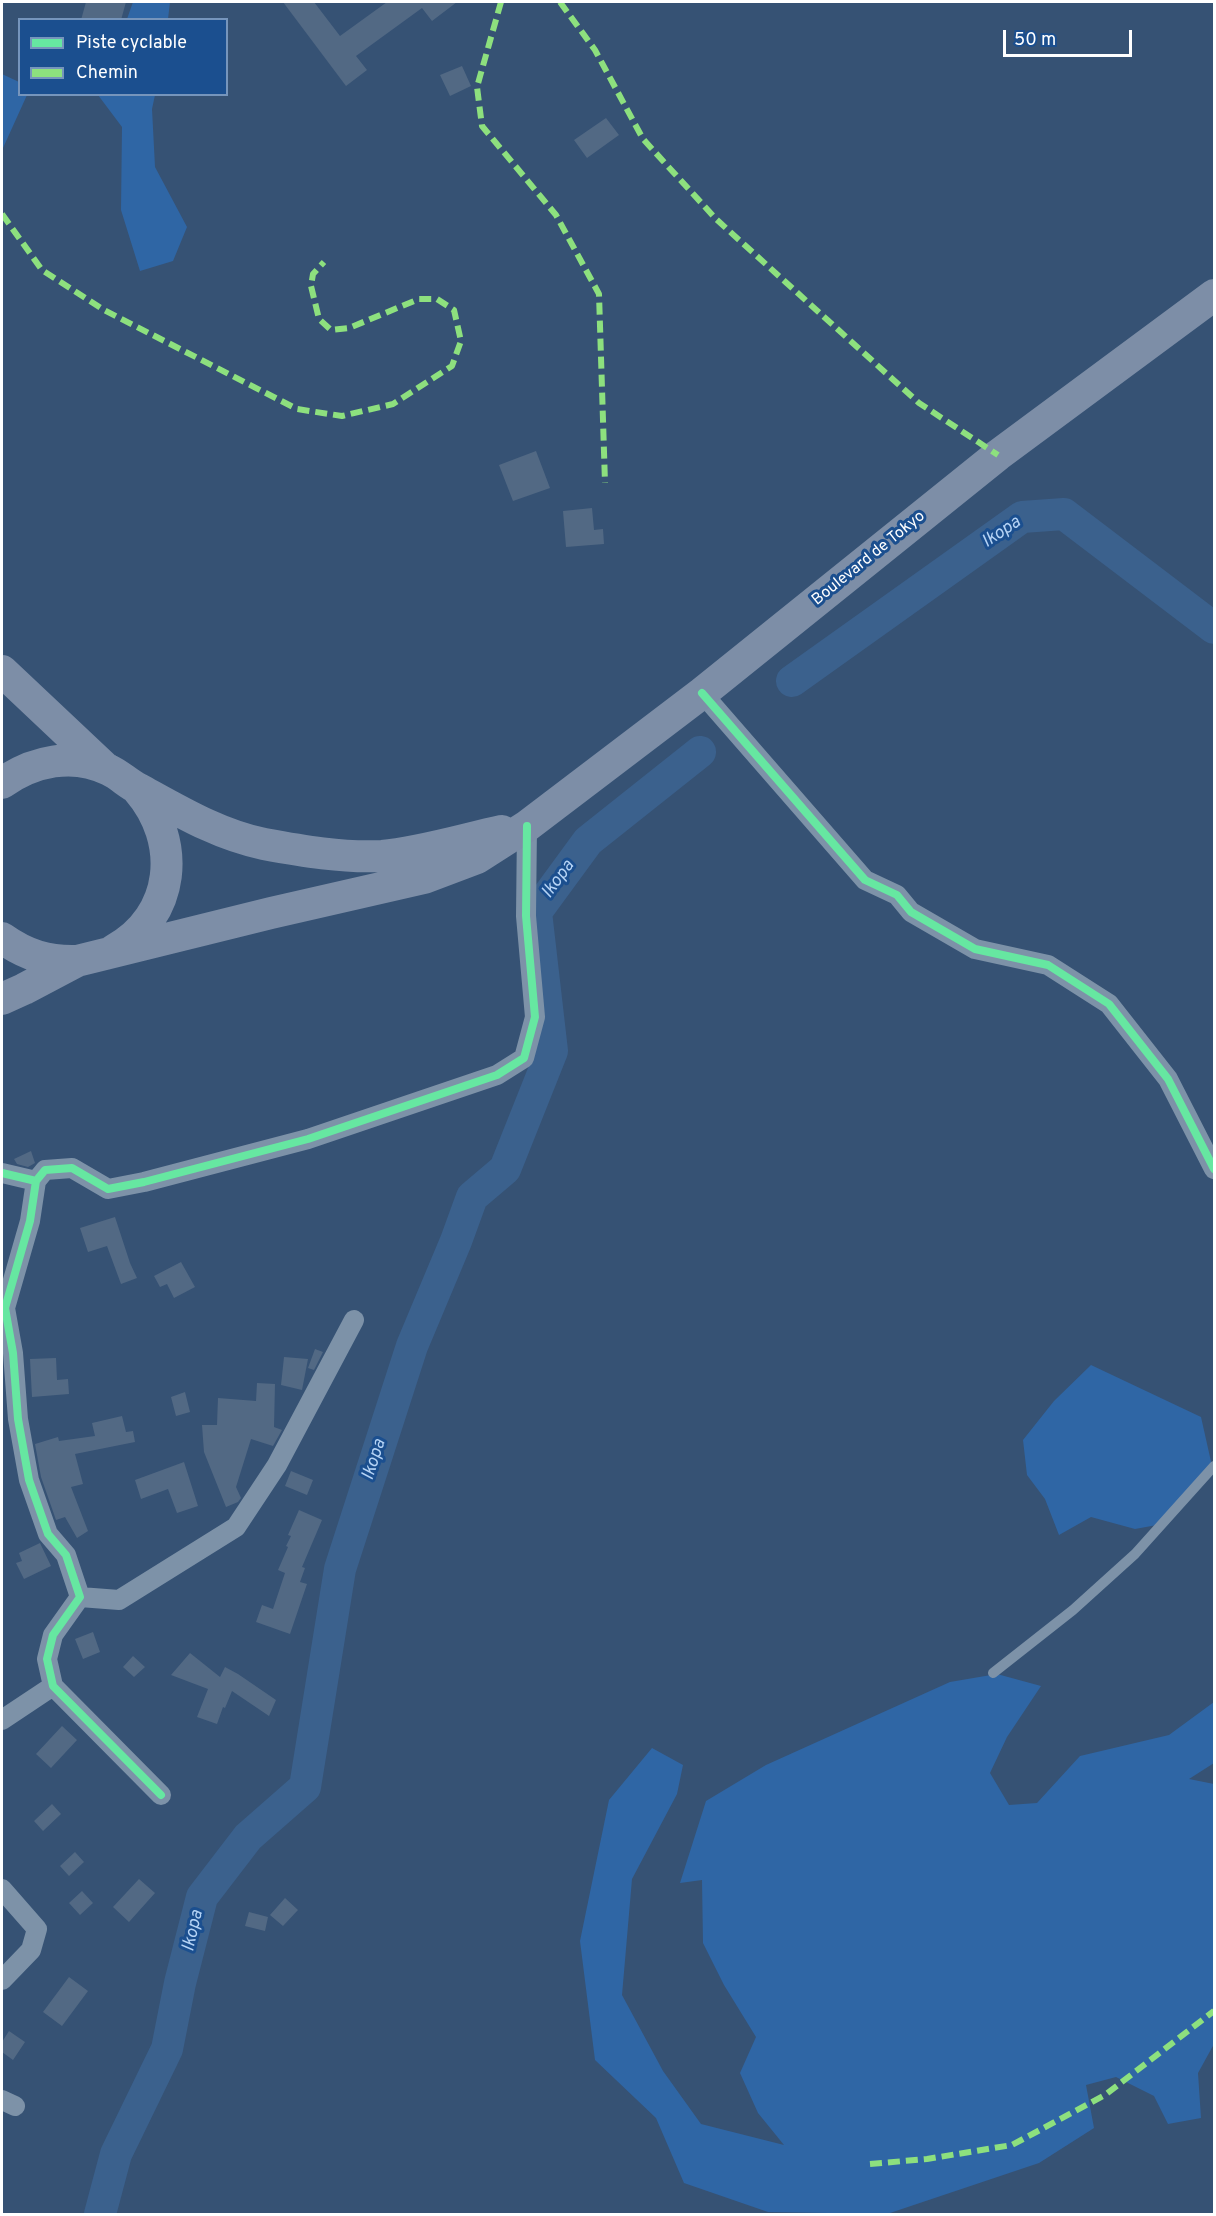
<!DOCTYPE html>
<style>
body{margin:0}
#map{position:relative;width:1216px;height:2216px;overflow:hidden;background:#365274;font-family:Overpass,sans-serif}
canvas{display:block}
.frame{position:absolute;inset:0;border:3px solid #fff;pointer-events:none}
.legend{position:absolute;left:18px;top:18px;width:210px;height:78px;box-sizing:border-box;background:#1b4f8f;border:2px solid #7695bc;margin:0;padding:8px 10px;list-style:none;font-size:18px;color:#fff}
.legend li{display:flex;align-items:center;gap:12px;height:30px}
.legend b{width:30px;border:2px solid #7695bc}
.scale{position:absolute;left:1003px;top:30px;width:129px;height:27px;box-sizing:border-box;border:3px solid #fff;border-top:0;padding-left:8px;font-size:18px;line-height:21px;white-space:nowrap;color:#fff;-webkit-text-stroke:4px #1b4f8f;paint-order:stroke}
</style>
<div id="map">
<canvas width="1216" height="2216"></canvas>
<div class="frame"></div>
<ul class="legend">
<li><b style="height:8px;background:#66e7a1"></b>Piste cyclable</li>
<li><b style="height:8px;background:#8de07e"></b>Chemin</li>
</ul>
<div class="scale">50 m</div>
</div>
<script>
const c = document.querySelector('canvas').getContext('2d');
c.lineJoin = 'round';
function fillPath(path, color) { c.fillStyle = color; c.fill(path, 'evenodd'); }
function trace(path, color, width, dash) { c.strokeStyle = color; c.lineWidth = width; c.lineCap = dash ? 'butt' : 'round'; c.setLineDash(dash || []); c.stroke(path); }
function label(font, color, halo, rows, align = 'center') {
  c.font = font + ' Overpass,sans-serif'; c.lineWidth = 6; c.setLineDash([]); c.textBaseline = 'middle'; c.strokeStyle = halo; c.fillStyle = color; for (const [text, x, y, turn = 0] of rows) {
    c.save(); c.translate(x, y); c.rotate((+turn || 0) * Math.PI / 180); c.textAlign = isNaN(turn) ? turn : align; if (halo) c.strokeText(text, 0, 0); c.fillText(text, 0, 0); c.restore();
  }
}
const green = new Path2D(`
 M133 2H170L168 19H127Z
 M2 74 19 82 20 94 27 95 3 148 2 147Z
 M98 95H155L152 109 155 167 187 227 173 261 140 271 121 210 122 127Z
 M1091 1365 1201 1417 1212 1466 1168 1523 1135 1529 1091 1517 1059 1535 1045 1499 1027 1475 1023 1440 1054 1401Z
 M997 1674 1041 1686 1007 1737 990 1773 1009 1805 1037 1803 1080 1756 1169 1735 1214 1702V1763L1189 1779 1214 1784V2044L1198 2073 1201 2118 1168 2124 1154 2096 1116 2077 1086 2085 1094 2128 1039 2163 887 2214 768 2212 684 2183 656 2118 595 2060 580 1941 609 1800 652 1748 683 1765 677 1794 632 1879 622 1995 663 2071 701 2124 784 2145 758 2113 740 2073 756 2037 724 1985 703 1943 702 1880 680 1883 706 1801 766 1765 950 1682Z`);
const river = new Path2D(`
 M792 681 1022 517 1064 514 1214 628
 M100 2214 116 2154 167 2049 180 1983 202 1897 248 1837 305 1787 340 1569 412 1346 456 1241 472 1197 505 1169 552 1051 536 912 588 841 700 752`);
const building = new Path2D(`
 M86 2H126L121 20H81Z
 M283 2H314L340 36 387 2H457L432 21 422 8 356 56 367 70 346 86Z
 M462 66 471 86 450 96 440 75Z
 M606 118 619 135 587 158 574 140Z
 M536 451 550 488 513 501 499 465Z
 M592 508 594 530 603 529 604 544 566 547 563 511Z
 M31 1151 35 1163 28 1167 17 1164 14 1159Z
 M115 1217 130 1263 137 1278 121 1284 107 1246 88 1252 80 1228Z
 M181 1262 195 1287 174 1298 167 1284 160 1287 154 1276Z
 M315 1349 323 1352 314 1370 308 1368Z
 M284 1357 308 1359 302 1390 281 1385Z
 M56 1358 57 1380 68 1379 69 1394 32 1397 30 1359Z
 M257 1383 275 1384 274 1427 282 1430 273 1446 251 1439 236 1487 241 1498 238 1502 226 1507 204 1452 202 1425H217L218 1398 256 1401Z
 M185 1392 190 1412 176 1416 171 1397Z
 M122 1416 126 1432 133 1431 135 1442 75 1454 83 1484 71 1487 88 1531 77 1538 65 1517 56 1520 41 1477 35 1444 58 1437 59 1441 95 1436 92 1423Z
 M184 1462 198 1506 177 1513 168 1489 141 1499 135 1480Z
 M291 1471 313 1480 307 1495 285 1486Z
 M299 1510 322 1520 302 1567 305 1568 300 1582 307 1584 290 1634 256 1622 262 1605 273 1609 285 1573 278 1570 288 1547 286 1546 291 1536 288 1535Z
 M40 1543 51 1566 24 1579 16 1563 22 1561 19 1553Z
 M93 1632 100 1652 83 1659 75 1639Z
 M190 1653 220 1677 225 1667 238 1674 276 1700 269 1716 232 1691 225 1708 223 1707 217 1724 197 1717 208 1689 171 1675Z
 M133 1656 145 1667 134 1677 123 1667Z
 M62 1726 77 1740 51 1768 36 1754Z
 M52 1804 61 1814 43 1831 34 1821Z
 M75 1852 84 1862 69 1876 60 1866Z
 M139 1879 155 1893 129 1922 113 1907Z
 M82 1891 93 1903 80 1915 69 1903Z
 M285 1898 298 1910 283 1926 270 1915Z
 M249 1912 268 1917 265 1931 245 1926Z
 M69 1977 88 1991 62 2026 43 2012Z
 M9 2031 25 2042 13 2060 2 2052V2042Z`);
const service = new Path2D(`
 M993 1673 1073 1610 1135 1554 1214 1466`);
const minor = new Path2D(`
 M702 693 865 880 897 895 911 912 975 949 1048 965 1109 1004 1168 1079 1214 1169
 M2 1173 36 1181 30 1221 5 1308 13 1353 18 1419 29 1480 48 1534 66 1555 80 1597 53 1635 47 1659 53 1686 161 1795
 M36 1181 45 1170 72 1168 108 1189 144 1182 308 1139 497 1075 524 1058 535 1017 526 916 527 826
 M80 1597 119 1600 236 1527 277 1465 354 1320
 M2 1720 53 1686
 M2 1889 37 1929 31 1950 2 1980
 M2 2100 15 2106`);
const primary = new Path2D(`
 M2 671 105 768
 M2 783C33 761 73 752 109 770 120 775 128 784 139 789 179 811 219 835 264 844 302 851 343 858 382 856 419 853 465 839 502 831
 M2 938C26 955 48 962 77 961L271 913 424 878 477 858 527 826 702 693 998 455 1214 295
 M114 950C176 916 182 841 138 790
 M2 999 24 989 77 961`);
const quiet = new Path2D(`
 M501 2 477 87 482 126 556 215 599 294 605 483
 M560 2 595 50 643 139 716 219 919 403 998 455
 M2 214 42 270 104 310 297 409 342 416 393 404 452 366 461 341 454 310 437 299H419L349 328 331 330 319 319 311 286 313 274 324 262
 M870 2164 927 2159 1012 2145 1105 2095 1214 2011`);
const cycleway = new Path2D(`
 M702 693 865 880 897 895 911 912 975 949 1048 965 1109 1004 1168 1079 1214 1169
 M2 1173 36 1181 30 1221 5 1308 13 1353 18 1419 29 1480 48 1534 66 1555 80 1597 53 1635 47 1659 53 1686 161 1795
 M36 1181 45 1170 72 1168 108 1189 144 1182 308 1139 497 1075 524 1058 535 1017 526 916 527 826`);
const streetNames = [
 ["Boulevard de Tokyo",869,559,-39]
];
const waterNames = [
 ["Ikopa",1002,533,-34],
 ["Ikopa",559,880,-54],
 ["Ikopa",375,1460,-72],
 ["Ikopa",194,1931,-77]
];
fillPath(green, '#2f66a5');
trace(river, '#3b618d', 32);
fillPath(building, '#526984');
trace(service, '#7d92a8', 10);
trace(minor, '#7d92a8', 20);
trace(primary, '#7d8ea7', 32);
trace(quiet, '#8de07e', 6, [12, 6]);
trace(cycleway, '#66e7a1', 8);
label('16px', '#fff', '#1b4f8f', streetNames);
label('italic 18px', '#b5d3f5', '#1b4f8f', waterNames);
</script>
